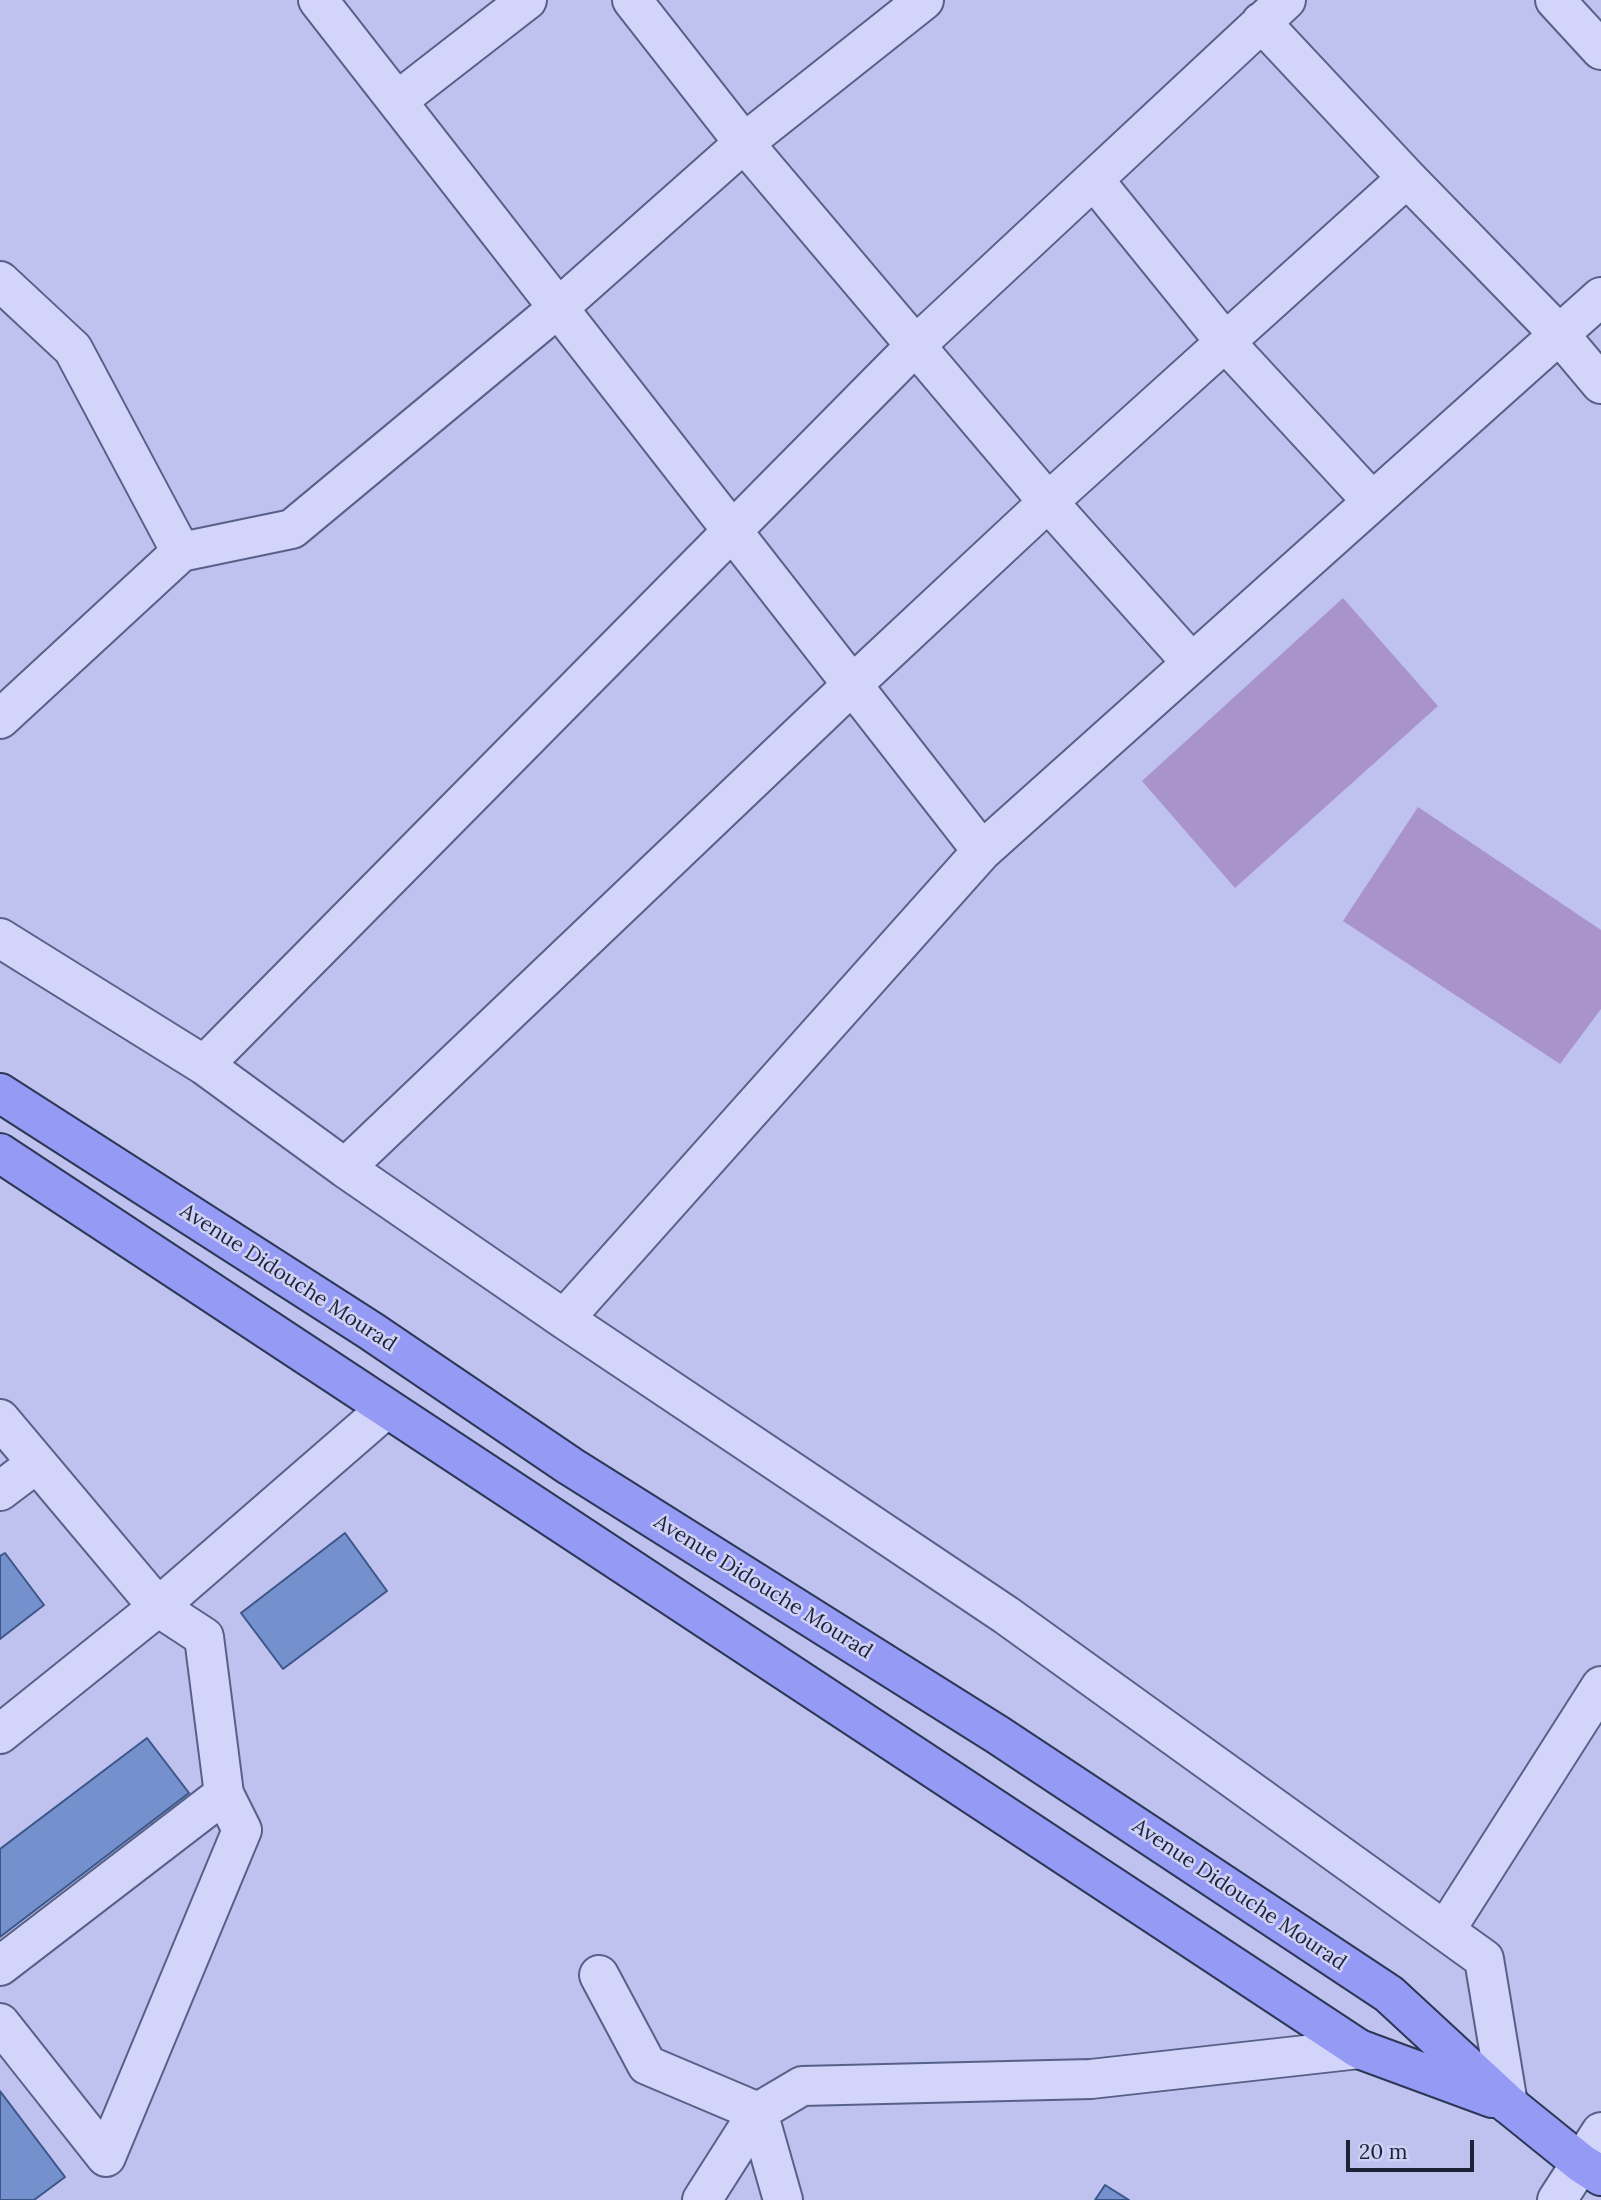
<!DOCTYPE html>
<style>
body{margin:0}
#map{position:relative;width:1601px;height:2200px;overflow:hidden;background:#bfc1ef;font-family:Lora,serif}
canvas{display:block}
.scale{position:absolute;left:1346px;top:2140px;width:128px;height:32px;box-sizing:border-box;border:4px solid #1c2337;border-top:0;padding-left:9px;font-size:21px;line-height:24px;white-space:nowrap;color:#1c2337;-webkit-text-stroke:5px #cfd0f6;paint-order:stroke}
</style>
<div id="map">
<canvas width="1601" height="2200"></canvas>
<div class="scale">20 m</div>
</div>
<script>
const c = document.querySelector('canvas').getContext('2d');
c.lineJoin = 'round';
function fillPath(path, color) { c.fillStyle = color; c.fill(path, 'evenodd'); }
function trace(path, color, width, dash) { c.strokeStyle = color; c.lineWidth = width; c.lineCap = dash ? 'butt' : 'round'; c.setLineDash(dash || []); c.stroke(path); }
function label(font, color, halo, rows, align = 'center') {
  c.font = font + ' Lora,serif'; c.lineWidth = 5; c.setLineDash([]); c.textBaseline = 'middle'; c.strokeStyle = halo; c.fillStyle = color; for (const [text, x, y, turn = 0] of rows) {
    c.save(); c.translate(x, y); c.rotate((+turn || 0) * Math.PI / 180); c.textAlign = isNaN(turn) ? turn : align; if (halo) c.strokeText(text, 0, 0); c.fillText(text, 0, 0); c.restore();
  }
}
const green = new Path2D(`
 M1343 598 1438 706 1235 888 1142 781Z
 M1418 807 1601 930V1009L1560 1064 1343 921Z`);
const building = new Path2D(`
 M345 1533 387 1591 283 1669 241 1613Z
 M5 1553 44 1605 0 1639V1556Z
 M147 1738 189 1793 0 1937V1849Z
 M0 2091 65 2177 34 2200H0Z
 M1105 2185 1129 2200H1095Z`);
const minor = new Path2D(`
 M318 0 982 851 564 1319
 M632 0 744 143 1048 502 1192 663
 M1555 0 1601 50
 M1261 22 1407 178 1559 334 1601 384
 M397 101 527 0
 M1094 180 1226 343 1372 501
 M0 281 73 349 181 552
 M0 719 181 552 292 529 558 308 744 143 924 0
 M982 851 1601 297
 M0 938 204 1065 345 1168 564 1319 1006 1615 1484 1959 1508 2104
 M204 1065 916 345 1286 0
 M345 1168 852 685 1048 502 1407 178
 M0 1419 158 1607 204 1637 224 1794 242 1830 106 2157 0 2023
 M0 1491 37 1463
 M0 1734 158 1607 386 1409
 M1445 1931 1601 1686
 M0 1966 224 1794
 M599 1975 647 2065 758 2112
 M758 2112 783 2200
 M702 2200 758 2112 802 2086 1091 2079 1359 2049
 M1557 2200 1601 2132`);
const major = new Path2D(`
 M0 1093 371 1331 570 1466 998 1735 1389 1994 1508 2104 1581 2163 1601 2176
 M0 1153 1359 2049 1492 2098`);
const streetNames = [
 ["Avenue Didouche Mourad",288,1278,33],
 ["Avenue Didouche Mourad",763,1587,32],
 ["Avenue Didouche Mourad",1239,1895,34]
];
fillPath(green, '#a993cd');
fillPath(building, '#7491ce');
trace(building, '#3c5688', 2);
trace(minor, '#576188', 42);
trace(major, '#2c3755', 42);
trace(minor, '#d2d4fa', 38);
trace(major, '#959af4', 38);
label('21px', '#1c2337', '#cfd0f6', streetNames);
</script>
